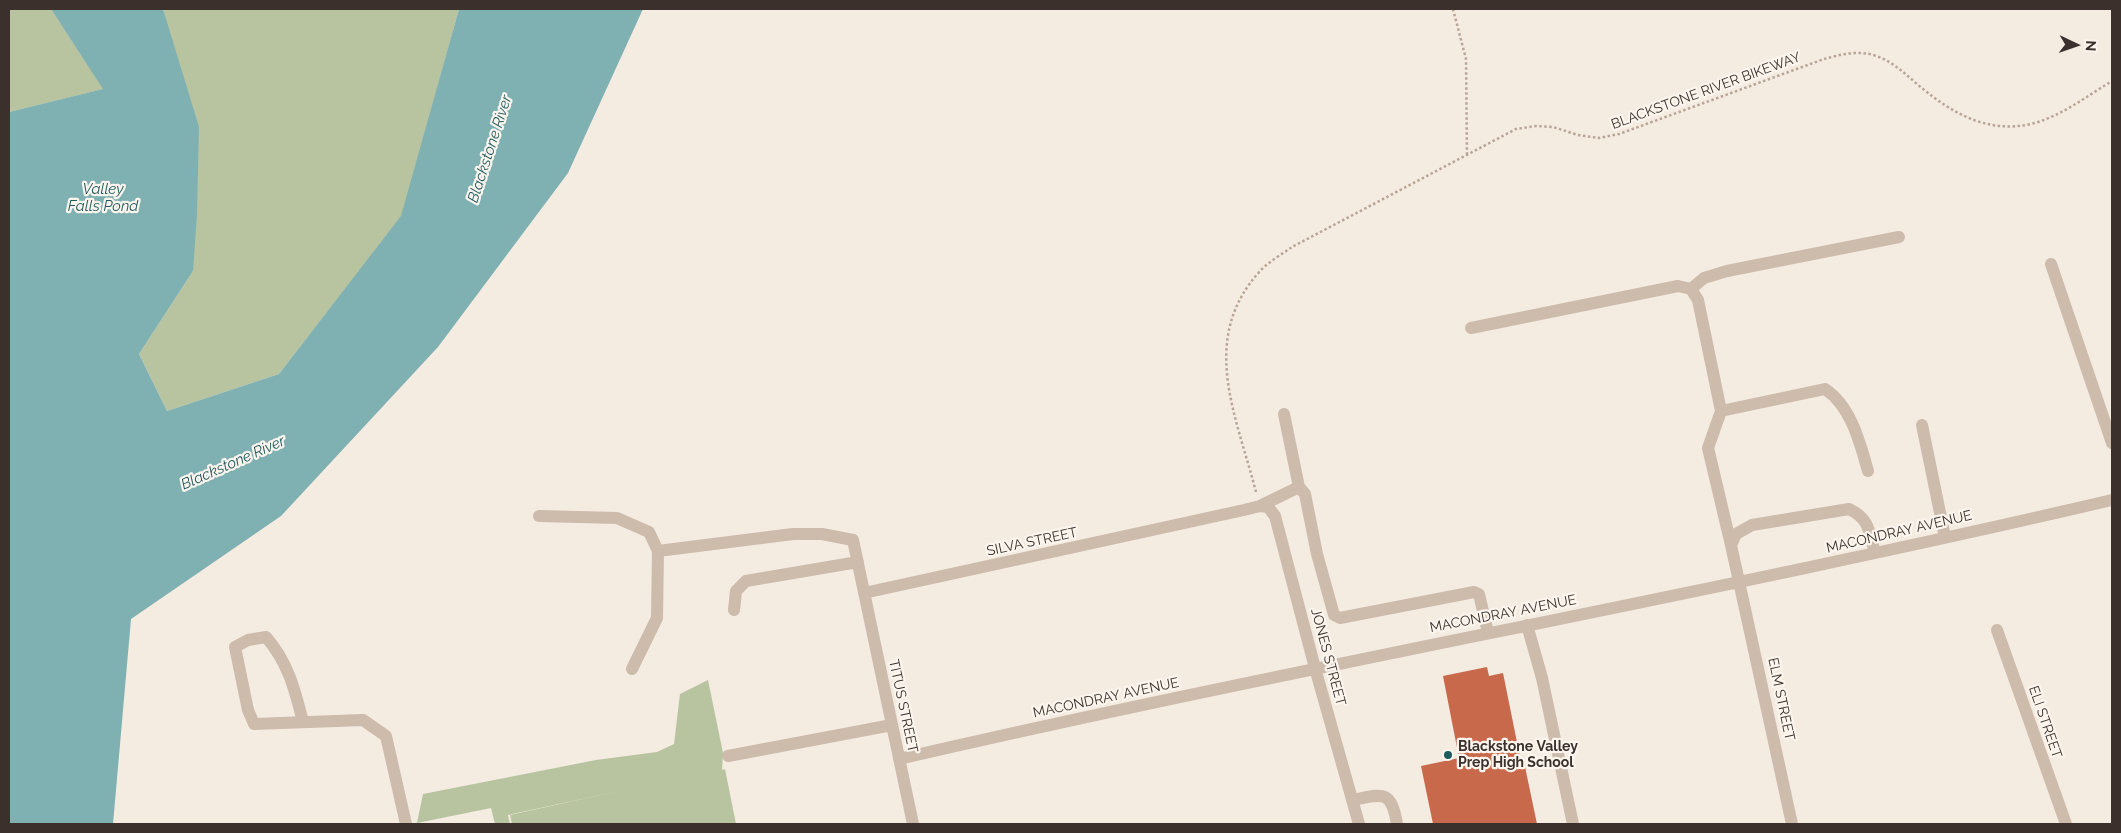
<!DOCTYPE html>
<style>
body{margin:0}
#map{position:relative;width:2121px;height:833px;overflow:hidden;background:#f4ebe1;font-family:Raleway,sans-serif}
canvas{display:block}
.frame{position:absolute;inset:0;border:10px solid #3b302b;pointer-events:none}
.north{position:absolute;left:2051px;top:20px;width:50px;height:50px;-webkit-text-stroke:4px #fbf5ee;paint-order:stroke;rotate:93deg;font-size:14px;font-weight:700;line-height:20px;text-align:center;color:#3b302b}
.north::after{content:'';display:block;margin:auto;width:18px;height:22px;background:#3b302b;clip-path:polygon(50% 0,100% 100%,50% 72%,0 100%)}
</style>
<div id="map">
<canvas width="2121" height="833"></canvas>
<div class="frame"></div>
<div class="north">N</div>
</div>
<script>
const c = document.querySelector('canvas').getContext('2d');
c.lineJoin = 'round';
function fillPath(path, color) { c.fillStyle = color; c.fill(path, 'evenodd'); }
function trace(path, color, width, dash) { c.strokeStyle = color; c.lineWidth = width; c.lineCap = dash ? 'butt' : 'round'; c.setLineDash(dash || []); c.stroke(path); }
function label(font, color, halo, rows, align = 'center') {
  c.font = font + ' Raleway,sans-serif'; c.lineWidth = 4.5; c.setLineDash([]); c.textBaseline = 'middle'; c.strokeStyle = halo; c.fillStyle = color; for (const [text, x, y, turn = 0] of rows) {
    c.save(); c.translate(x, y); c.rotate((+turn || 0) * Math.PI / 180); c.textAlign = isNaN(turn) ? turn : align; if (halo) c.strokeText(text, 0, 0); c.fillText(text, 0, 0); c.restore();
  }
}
const green = new Path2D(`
 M9 9H51L104 89 9 112Z
 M163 9H459L402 216 279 374 167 411 139 354 193 271 171 40Z
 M708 680 723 753 722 770 725 769 736 824H512L510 815 623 790 508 815 510 824H495L491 808 417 823 423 794 596 760 657 752 674 744 680 694Z`);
const water = new Path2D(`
 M51 9H163L199 127 197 214 193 271 139 354 167 411 279 374 401 216 459 9H643L568 173 438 347 281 516 131 619 113 824H9V112L103 89Z`);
const building = new Path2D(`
 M1487 667 1489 676 1503 673 1521 762H1524L1537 824H1433L1421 766 1459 758 1443 676Z`);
const path = new Path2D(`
 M1453 9 1466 59 1467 154
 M1256 492C1236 414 1198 338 1261 270 1270 261 1282 254 1292 247L1516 129 1536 126 1553 127 1578 135 1599 138 1619 134 1824 59C1839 55 1857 50 1873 55 1891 60 1903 72 1917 84 1950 112 1986 134 2031 124 2060 117 2087 96 2112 81`);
const minor = new Path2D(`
 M2051 264 2112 443
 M1691 289 1704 278 1727 271 1899 237
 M1471 328 1678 286 1691 289 1698 300 1721 411
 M1284 414 1299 487 1305 494 1317 554 1334 615 1340 618 1474 592 1479 594 1488 633
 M1922 425 1945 537
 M1260 506 1268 507 1275 516 1315 668 1359 824
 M539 516 617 518 649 532 658 551
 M1731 545 1708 448 1721 411 1825 389C1851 406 1860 443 1868 471
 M864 593 1244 510 1260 506 1299 487
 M734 610 736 591 746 581 858 562
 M1527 625 1542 678 1573 824
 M1997 630 2066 824
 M632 669 657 618 658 551 793 534H822L853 540 913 824
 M303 722C295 690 288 662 266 637L248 640 235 647 248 710 254 724 363 720 386 736 406 824
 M728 756 892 725
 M899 759C1302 666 1710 594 2112 500
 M1352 800C1383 794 1391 789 1397 824
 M1792 824 1731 545 1736 534 1752 525 1849 509C1870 519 1869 532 1875 553`);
const markers = [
 [1448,755,5,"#1f5a5e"]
];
const streetNames = [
 ["BLACKSTONE RIVER BIKEWAY",1706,91,-20],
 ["MACONDRAY AVENUE",1899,532,-13],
 ["SILVA STREET",1032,542,-12],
 ["MACONDRAY AVENUE",1503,614,-11],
 ["JONES STREET",1328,657,75],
 ["MACONDRAY AVENUE",1106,698,-12],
 ["ELM STREET",1781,699,78],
 ["TITUS STREET",903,706,78],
 ["ELI STREET",2045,722,71]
];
const poiNames = [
 ["Blackstone Valley",1458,747],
 ["Prep High School",1458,763]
];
const waterNames = [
 ["Blackstone River",490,149,-72],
 ["Valley",103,189],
 ["Falls Pond",103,206],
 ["Blackstone River",233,463,-24]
];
fillPath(green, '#b8c4a0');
fillPath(water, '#7fb0b2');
fillPath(building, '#c8694b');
trace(path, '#b9a596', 2.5, [2.5, 2.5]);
trace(minor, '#cdbbac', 12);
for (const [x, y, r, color] of markers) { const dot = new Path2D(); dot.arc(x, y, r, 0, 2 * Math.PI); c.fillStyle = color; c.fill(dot); trace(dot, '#fbf5ee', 2); }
label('14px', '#3b302b', '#fbf5ee', streetNames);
label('bold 14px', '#3b302b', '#fbf5ee', poiNames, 'left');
label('italic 15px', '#1f5a5e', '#fbf5ee', waterNames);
</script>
